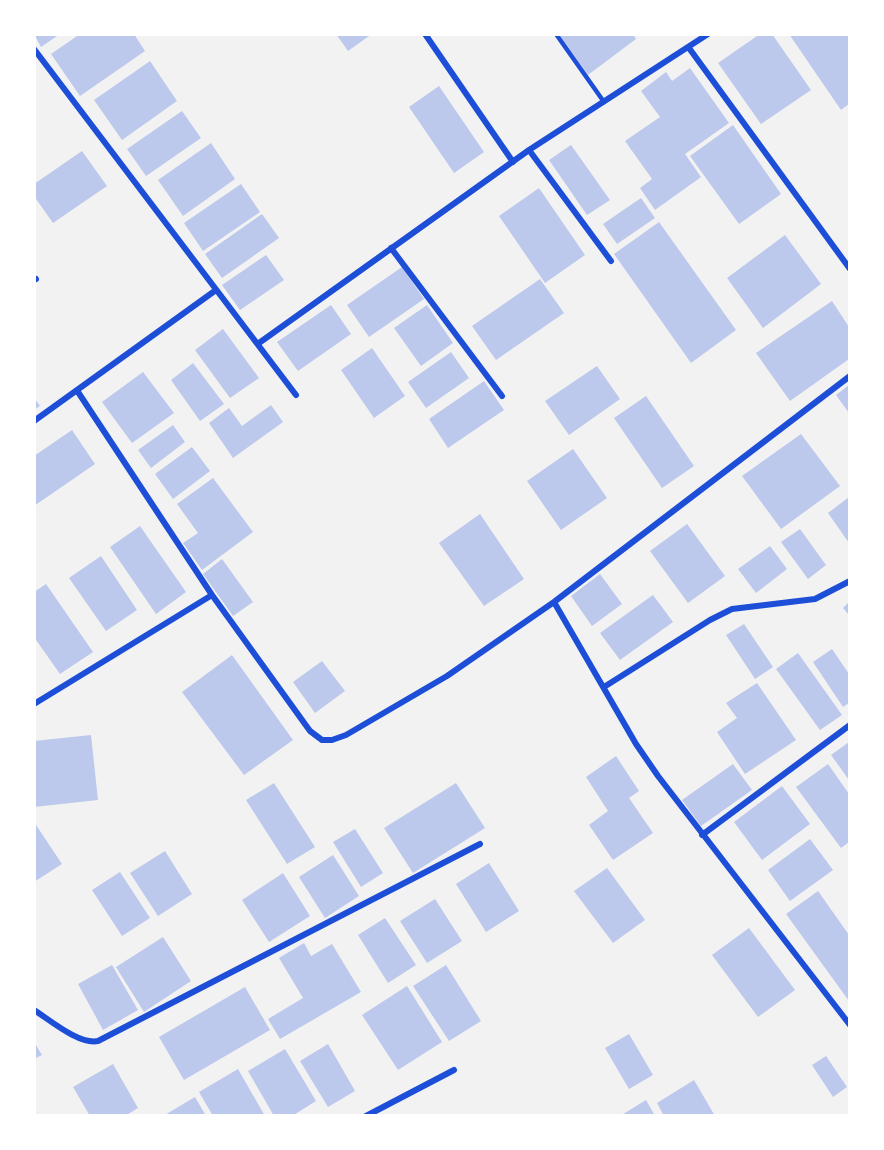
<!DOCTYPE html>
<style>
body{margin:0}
#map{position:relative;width:884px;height:1150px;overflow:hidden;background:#f2f2f2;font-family:Lora,serif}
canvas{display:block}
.frame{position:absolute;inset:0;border:36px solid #fff;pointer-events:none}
</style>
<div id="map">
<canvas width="884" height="1150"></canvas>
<div class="frame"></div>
</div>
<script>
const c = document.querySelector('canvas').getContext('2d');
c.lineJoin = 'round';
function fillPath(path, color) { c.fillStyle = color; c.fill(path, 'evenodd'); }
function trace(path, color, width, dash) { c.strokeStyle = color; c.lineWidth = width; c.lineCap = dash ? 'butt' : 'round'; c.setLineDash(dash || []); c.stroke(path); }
const building = new Path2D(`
 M34 34H60L41 47Z
 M80 34H134L145 51 80 96 51 54Z
 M336 34H372L348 51Z
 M559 34H633L636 39 588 75Z
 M760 34H772L811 90 761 124 718 63Z
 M789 34H847L849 38V104L841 110Z
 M150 61 177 101 122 140 94 100Z
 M690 68 729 123 685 154 701 177 655 210 640 188 652 179 625 141 660 117 641 91 666 72 672 81Z
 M439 86 484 152 454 173 409 107Z
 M182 111 201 138 146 176 127 149Z
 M733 125 781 194 739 224 690 156Z
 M211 143 235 179 183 216 158 180Z
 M571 145 610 200 587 215 549 160Z
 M82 151 107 186 53 223 34 196V184Z
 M241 184 260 212 203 251 184 223Z
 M539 188 585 255 545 283 499 216Z
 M641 198 655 218 617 244 603 224Z
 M262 214 279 238 222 278 205 254Z
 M659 222 736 330 691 363 614 254Z
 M785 235 821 284 763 328 727 278Z
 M266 255 284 280 240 310 222 285Z
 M402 267 424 299 369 337 347 305Z
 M540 279 564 313 496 360 472 326Z
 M832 301 849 327V359L790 401 756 353Z
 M331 305 351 334 298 371 277 342Z
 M427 305 453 343 421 366 394 328Z
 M223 329 259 378 230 398 195 350Z
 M372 348 405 396 374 418 341 370Z
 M451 352 469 378 426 408 408 382Z
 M193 363 224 404 200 421 171 380Z
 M597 366 620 399 569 435 545 401Z
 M143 372 174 413 132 443 102 402Z
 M484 381 504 410 448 448 429 419Z
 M849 385V413L836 395Z
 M646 396 694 466 662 488 614 418Z
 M34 398 40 406 34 410Z
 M271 405 283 422 233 458 209 423 229 408 242 426Z
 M173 425 185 442 151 468 138 450Z
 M72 430 95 464 34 506V456Z
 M801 434 840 486 781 529 742 476Z
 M192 447 210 471 173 499 155 474Z
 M573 449 607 498 561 530 527 481Z
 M213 478 253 532 202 570 183 543 198 533 177 504Z
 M849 497V543L828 513Z
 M480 514 524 579 484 606 439 543Z
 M687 524 725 576 688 603 650 551Z
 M140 526 186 592 156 614 110 547Z
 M800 529 826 565 808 579 781 542Z
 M770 546 787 569 756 593 738 569Z
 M101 556 137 610 106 631 69 578Z
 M222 559 253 602 233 616 203 574Z
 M600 574 622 604 592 626 571 596Z
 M46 584 93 652 60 674 34 637V592Z
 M653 595 673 622 620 660 600 633Z
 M849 602V615L843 608Z
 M744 624 773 667 755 679 726 635Z
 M832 649 849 674V703L843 707 813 662Z
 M798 653 842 715 820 730 776 669Z
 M232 655 293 740 244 775 182 692Z
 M322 661 345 691 315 713 293 682Z
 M757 683 796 740 745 774 717 732 737 718 726 703Z
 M91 735 98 800 34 807V741Z
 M849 742V780L831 755Z
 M616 756 639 791 629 798 653 833 613 860 589 825 608 811 586 777Z
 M733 764 752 790 701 826 682 800Z
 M828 764 849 794V842L841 848 796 787Z
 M274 783 315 847 287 864 246 800Z
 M456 783 485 828 413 873 384 828Z
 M782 786 810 824 762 860 734 822Z
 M34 822 62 864 34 882Z
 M355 829 383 873 361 887 333 842Z
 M810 839 833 870 790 901 768 870Z
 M165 851 192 894 158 916 130 873Z
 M333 855 359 896 325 918 299 877Z
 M489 863 519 911 486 932 456 884Z
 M607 868 645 920 613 943 574 891Z
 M120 872 150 918 122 936 92 890Z
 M283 873 310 916 269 942 242 900Z
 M818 891 849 935V1001L786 914Z
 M435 899 462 941 427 963 400 921Z
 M385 918 416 965 388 983 358 935Z
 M749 928 795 990 758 1017 712 955Z
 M163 937 191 981 144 1012 116 967Z
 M304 943 311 956 332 944 361 992 280 1039 268 1019 303 998 279 958Z
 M112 965 138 1010 103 1030 78 984Z
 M446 965 481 1021 449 1041 413 986Z
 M407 986 442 1042 398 1070 362 1015Z
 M245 987 270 1030 184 1080 159 1037Z
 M629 1034 653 1075 629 1089 605 1048Z
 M34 1042 42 1055 34 1059Z
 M328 1044 355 1091 328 1107 300 1061Z
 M285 1049 316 1101 292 1116H274L248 1071Z
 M826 1056 847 1087 833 1097 812 1065Z
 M113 1064 138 1108 125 1116H90L73 1087Z
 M238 1069 265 1116H213L199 1092Z
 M694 1080 715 1116H664L657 1103Z
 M195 1097 206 1116H163Z
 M646 1100 655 1116H620Z`);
const service = new Path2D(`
 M556 34 604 102`);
const minor = new Path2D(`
 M425 34 513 162
 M689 48 850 269
 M34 49 296 395
 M529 150 611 261
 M391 248 502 396
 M34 280 36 279
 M259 343 529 150 708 34
 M78 392 212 595 310 731 322 740H332L346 735 447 676 554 602 850 376
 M34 421 216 290
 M554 602 636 744 658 776 850 1025
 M604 687 710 620 732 609 815 599 850 581
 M34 704 212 595
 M702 835 850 725
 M34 1010C50 1020 79 1045 98 1041L480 844
 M366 1116 454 1070`);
fillPath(building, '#bdc9ec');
trace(service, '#1d4ed8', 4.5);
trace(minor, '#1d4ed8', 6);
</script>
